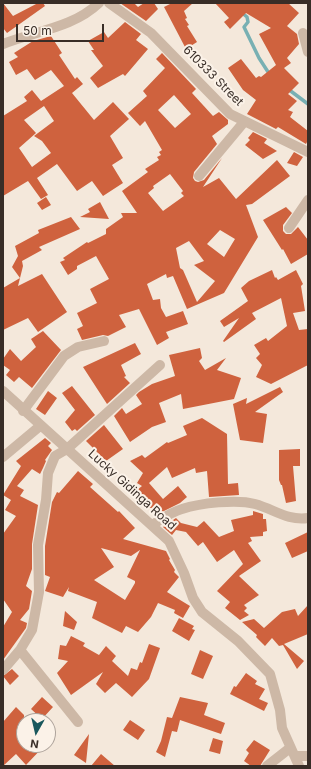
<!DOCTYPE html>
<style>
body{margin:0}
#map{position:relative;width:311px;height:769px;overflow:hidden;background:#f4e8db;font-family:Inter,sans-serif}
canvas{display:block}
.frame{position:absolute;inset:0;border:4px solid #382d27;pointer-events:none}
.north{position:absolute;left:16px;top:713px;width:40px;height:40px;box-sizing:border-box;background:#fbf2e8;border:1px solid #ada39b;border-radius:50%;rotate:188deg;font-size:11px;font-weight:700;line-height:16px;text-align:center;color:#382d27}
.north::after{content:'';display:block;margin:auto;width:14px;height:18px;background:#1a585d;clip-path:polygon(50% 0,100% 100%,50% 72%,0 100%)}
.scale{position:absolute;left:16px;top:24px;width:88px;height:18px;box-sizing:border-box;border:2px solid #382d27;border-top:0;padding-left:5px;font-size:12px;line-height:14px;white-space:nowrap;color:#382d27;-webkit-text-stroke:3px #fbf2e8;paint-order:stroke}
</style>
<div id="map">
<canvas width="311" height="769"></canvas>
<div class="frame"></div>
<div class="north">N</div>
<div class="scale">50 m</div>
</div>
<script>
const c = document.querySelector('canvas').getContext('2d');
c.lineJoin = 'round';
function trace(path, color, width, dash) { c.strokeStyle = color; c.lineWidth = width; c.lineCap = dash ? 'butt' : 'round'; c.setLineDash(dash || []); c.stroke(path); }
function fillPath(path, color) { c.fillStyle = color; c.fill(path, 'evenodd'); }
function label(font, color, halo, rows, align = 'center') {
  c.font = font + ' Inter,sans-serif'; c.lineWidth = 4; c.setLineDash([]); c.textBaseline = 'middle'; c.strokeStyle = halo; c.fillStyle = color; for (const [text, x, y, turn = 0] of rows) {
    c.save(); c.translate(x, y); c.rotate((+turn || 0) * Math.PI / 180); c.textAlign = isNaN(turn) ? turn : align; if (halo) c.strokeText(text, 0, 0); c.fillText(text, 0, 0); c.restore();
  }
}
const stream = new Path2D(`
 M241 12 247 17 248 22 244 27 259 58 270 75
 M288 89 308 104`);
const building = new Path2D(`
 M3 3 13 16 38 3H43L45 6 7 33 3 28Z
 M120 3H134L138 7 144 3H154L158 9 146 21Z
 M172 3H193L184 11 187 18 185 19 189 25 187 26 197 42 186 49 164 7Z
 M215 3H288L299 13 287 26 297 34 299 44 287 58 291 63 284 68 299 83 288 94 297 101 288 110 293 112 290 117 308 131V140L306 144 278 127 276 129 247 114 256 100 243 90 228 68 241 59 256 78 259 76 261 77 276 65 259 34 271 28 246 13 230 29 224 22 229 18Z
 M125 22 141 34 136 40 148 49 125 76 123 74 98 88 90 78 103 66 91 50H94L88 41 104 32 108 38Z
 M51 36 62 53 59 55 75 79 77 77 83 84 72 93 94 120 113 102 129 119 110 136 123 158 112 165 123 183 103 196 92 181 77 191 57 164 37 178 48 195 41 199 28 181 3 196V116L27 101 24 97 32 90 41 101 64 86 51 70 35 80 27 69 16 75 9 62 18 57 14 53 33 41ZM44 106 54 121 34 136 42 141 51 153 32 167 19 148 36 133 24 120Z
 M162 53 196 89 192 93 213 116 219 112 228 120V124L212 136 217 144 194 172 193 178 195 181 198 182 204 180 222 158 203 187 219 178 236 199 277 160 290 176 252 204 246 205 258 237 224 293 187 309 173 276 167 278 166 274 147 284 153 300 160 299 161 308 166 317 183 311 188 324 166 332 169 338 157 345 139 309 119 315 126 327 108 336 103 335 82 340 77 329 83 326 77 313 97 303 90 289 109 279 96 256 77 266V269L68 275 60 262 65 260 63 258 87 242 88 243 106 234V229L123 217 121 213H137L122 191 148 172 145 169 159 160 157 157 161 155 159 152 162 150 145 121 140 126 128 113 147 96 143 91 165 68 156 59ZM174 95 191 114 175 128 158 110ZM170 174 183 191 181 193 184 196 163 211 148 193 154 188 153 186ZM220 230 235 239 224 257 207 244ZM189 241 204 261 194 265 215 281 197 302 183 270 180 268 176 248Z
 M253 132 267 139 264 143 277 151 263 159 245 145 250 140 248 138Z
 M294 152 303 157 297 166 287 163Z
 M46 197 51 205 42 210 37 203Z
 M100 202 109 219 80 217 90 212 88 209Z
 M286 207 292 213 283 225V231L286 234H291L298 227 308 240V254L291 264 283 249 282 250 263 220Z
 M71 217 80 229 39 247 42 250 22 261 23 266 18 286 42 274 67 312 38 332 28 318 3 330V288L20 278 12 267 18 256 15 246 39 233 38 230Z
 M272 270 275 278 276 277 278 280 296 270 303 284 301 286 305 311 293 313 299 330 308 329V365L271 384 256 377 262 365 256 358 260 354 254 345 266 338 268 341 287 326 281 298 252 313 256 319 224 342 223 341 239 318 224 327 220 321 248 301 241 288 249 281Z
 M43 331 61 350 32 388 19 377 14 382 6 375 10 370 3 365V359L10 349 21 361 36 347 31 339Z
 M135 343 141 354 121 365 126 376 124 377 130 383 107 404 83 367Z
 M200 348 202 358 199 361 205 370 226 358 217 370 241 378 234 399 183 409 181 394 159 403 166 422 152 427 130 442 114 416 122 408 126 414 142 404 136 395 139 392 152 384 175 376 169 355Z
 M72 386 95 415 77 431 75 429 72 431 65 422 75 410 62 393Z
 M280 387 283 392 255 412 267 414 263 443 240 440 233 404 247 398 246 404Z
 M48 391 57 398 45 415 36 409Z
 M202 418 227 434 228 484 238 483 239 495 209 497 207 471 196 473 195 468 172 478 167 467 149 483 163 499 178 486 187 497 180 503 158 514 154 508H143L146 499 137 490 142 486 137 483 143 473 130 461 142 455 145 458 167 442 168 443 187 435 183 426Z
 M104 425 123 449 106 461 86 441Z
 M45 438 51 443 48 446 52 450 45 460 46 461 43 468 40 474 32 469 17 486 24 490 20 496 38 505 32 544V569L26 586 32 591 29 609 20 620 27 623 26 628 3 660V627L12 612 3 599V534L16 516 5 510 11 500 3 495 21 466 16 461Z
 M300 449V466H293L296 501 286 503 282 485H281L279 480V450Z
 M78 471 93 484 90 487 118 512 119 511 135 528 123 539 166 551 170 559 169 560 175 570 174 572 179 577 167 592 190 606 183 618 174 613 175 610 158 603 151 617 138 632 126 626 122 633 92 618 97 602 68 591 69 587 63 597 45 591 50 577 45 575V546L52 502 57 492 59 493ZM101 548 131 556 140 550 127 577 135 581V583L125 600 94 580 114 567Z
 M253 511 263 514V519H266L267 531 263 532V536L250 537 252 541 248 543 261 561 239 576 259 595 244 605 247 608 244 611 249 615 240 620 225 608 230 602 217 591 243 564 234 550 217 562 203 542 198 546 186 532 176 530 172 535 163 527 176 518 181 523 197 527 204 521 219 537 234 531 231 520 253 515Z
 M308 532V551L292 558 285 543Z
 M308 605V634L284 644 304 661 297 669 283 645 279 646 272 638 265 646 256 637 257 635 242 622 254 619 264 628 282 612 295 609 298 616Z
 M65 611 77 622 74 630 63 626Z
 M179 618 194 626 192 629 195 630 189 641 172 631Z
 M71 636 85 643 83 646 99 655 106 646 116 656 112 661 128 676 131 668 137 670 140 662 142 663 149 644 160 648 149 679 132 697 116 683 105 693 96 684 103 672 71 695 57 673 68 661 58 659 60 645 66 646Z
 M200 650 213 656 203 679 191 674Z
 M12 669 19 676 10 685 3 676Z
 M246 673 257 681 255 684 265 689 259 699 268 703 264 711 230 694 234 686 236 687Z
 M42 697 53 707 42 719 31 709Z
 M180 697 208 703 204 715 225 723 221 734 180 720 177 732 172 731 165 757 156 752 161 741 167 717 172 718Z
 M16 707 24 715V745H45L26 765 16 754 3 766V722Z
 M130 720 145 730 138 740 123 730Z
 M89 734 86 763 74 755Z
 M213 738 223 741 220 754 209 751Z
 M254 740 270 750 260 766H251L244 761 249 753 246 750Z
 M101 754 115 766H91Z`);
const street = new Path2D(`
 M109 3 151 33 230 114 308 152
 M303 33 308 52
 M3 44C35 31 73 28 99 3
 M199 176 244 122
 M289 228 308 200
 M3 391 169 541 184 573 193 598 202 612 238 641 270 674 280 710 282 728 299 766
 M23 411 64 356 78 347 104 341
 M3 457 40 426
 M152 525C162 519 171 512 182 509 200 503 237 499 255 504 274 509 287 521 308 518
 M20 650 78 722
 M3 670 20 650 32 630 39 592 38 545 46 500 48 473 55 456 67 449 160 365
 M295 756H308
 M267 766 290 748`);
const streetNames = [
 ["610333 Street",213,76,45],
 ["Lucky Gidinga Road",132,490,42]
];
trace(stream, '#78b0b3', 3.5);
fillPath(building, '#cf623e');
trace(street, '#cdb8a6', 10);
label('12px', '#382d27', '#fbf2e8', streetNames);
</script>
